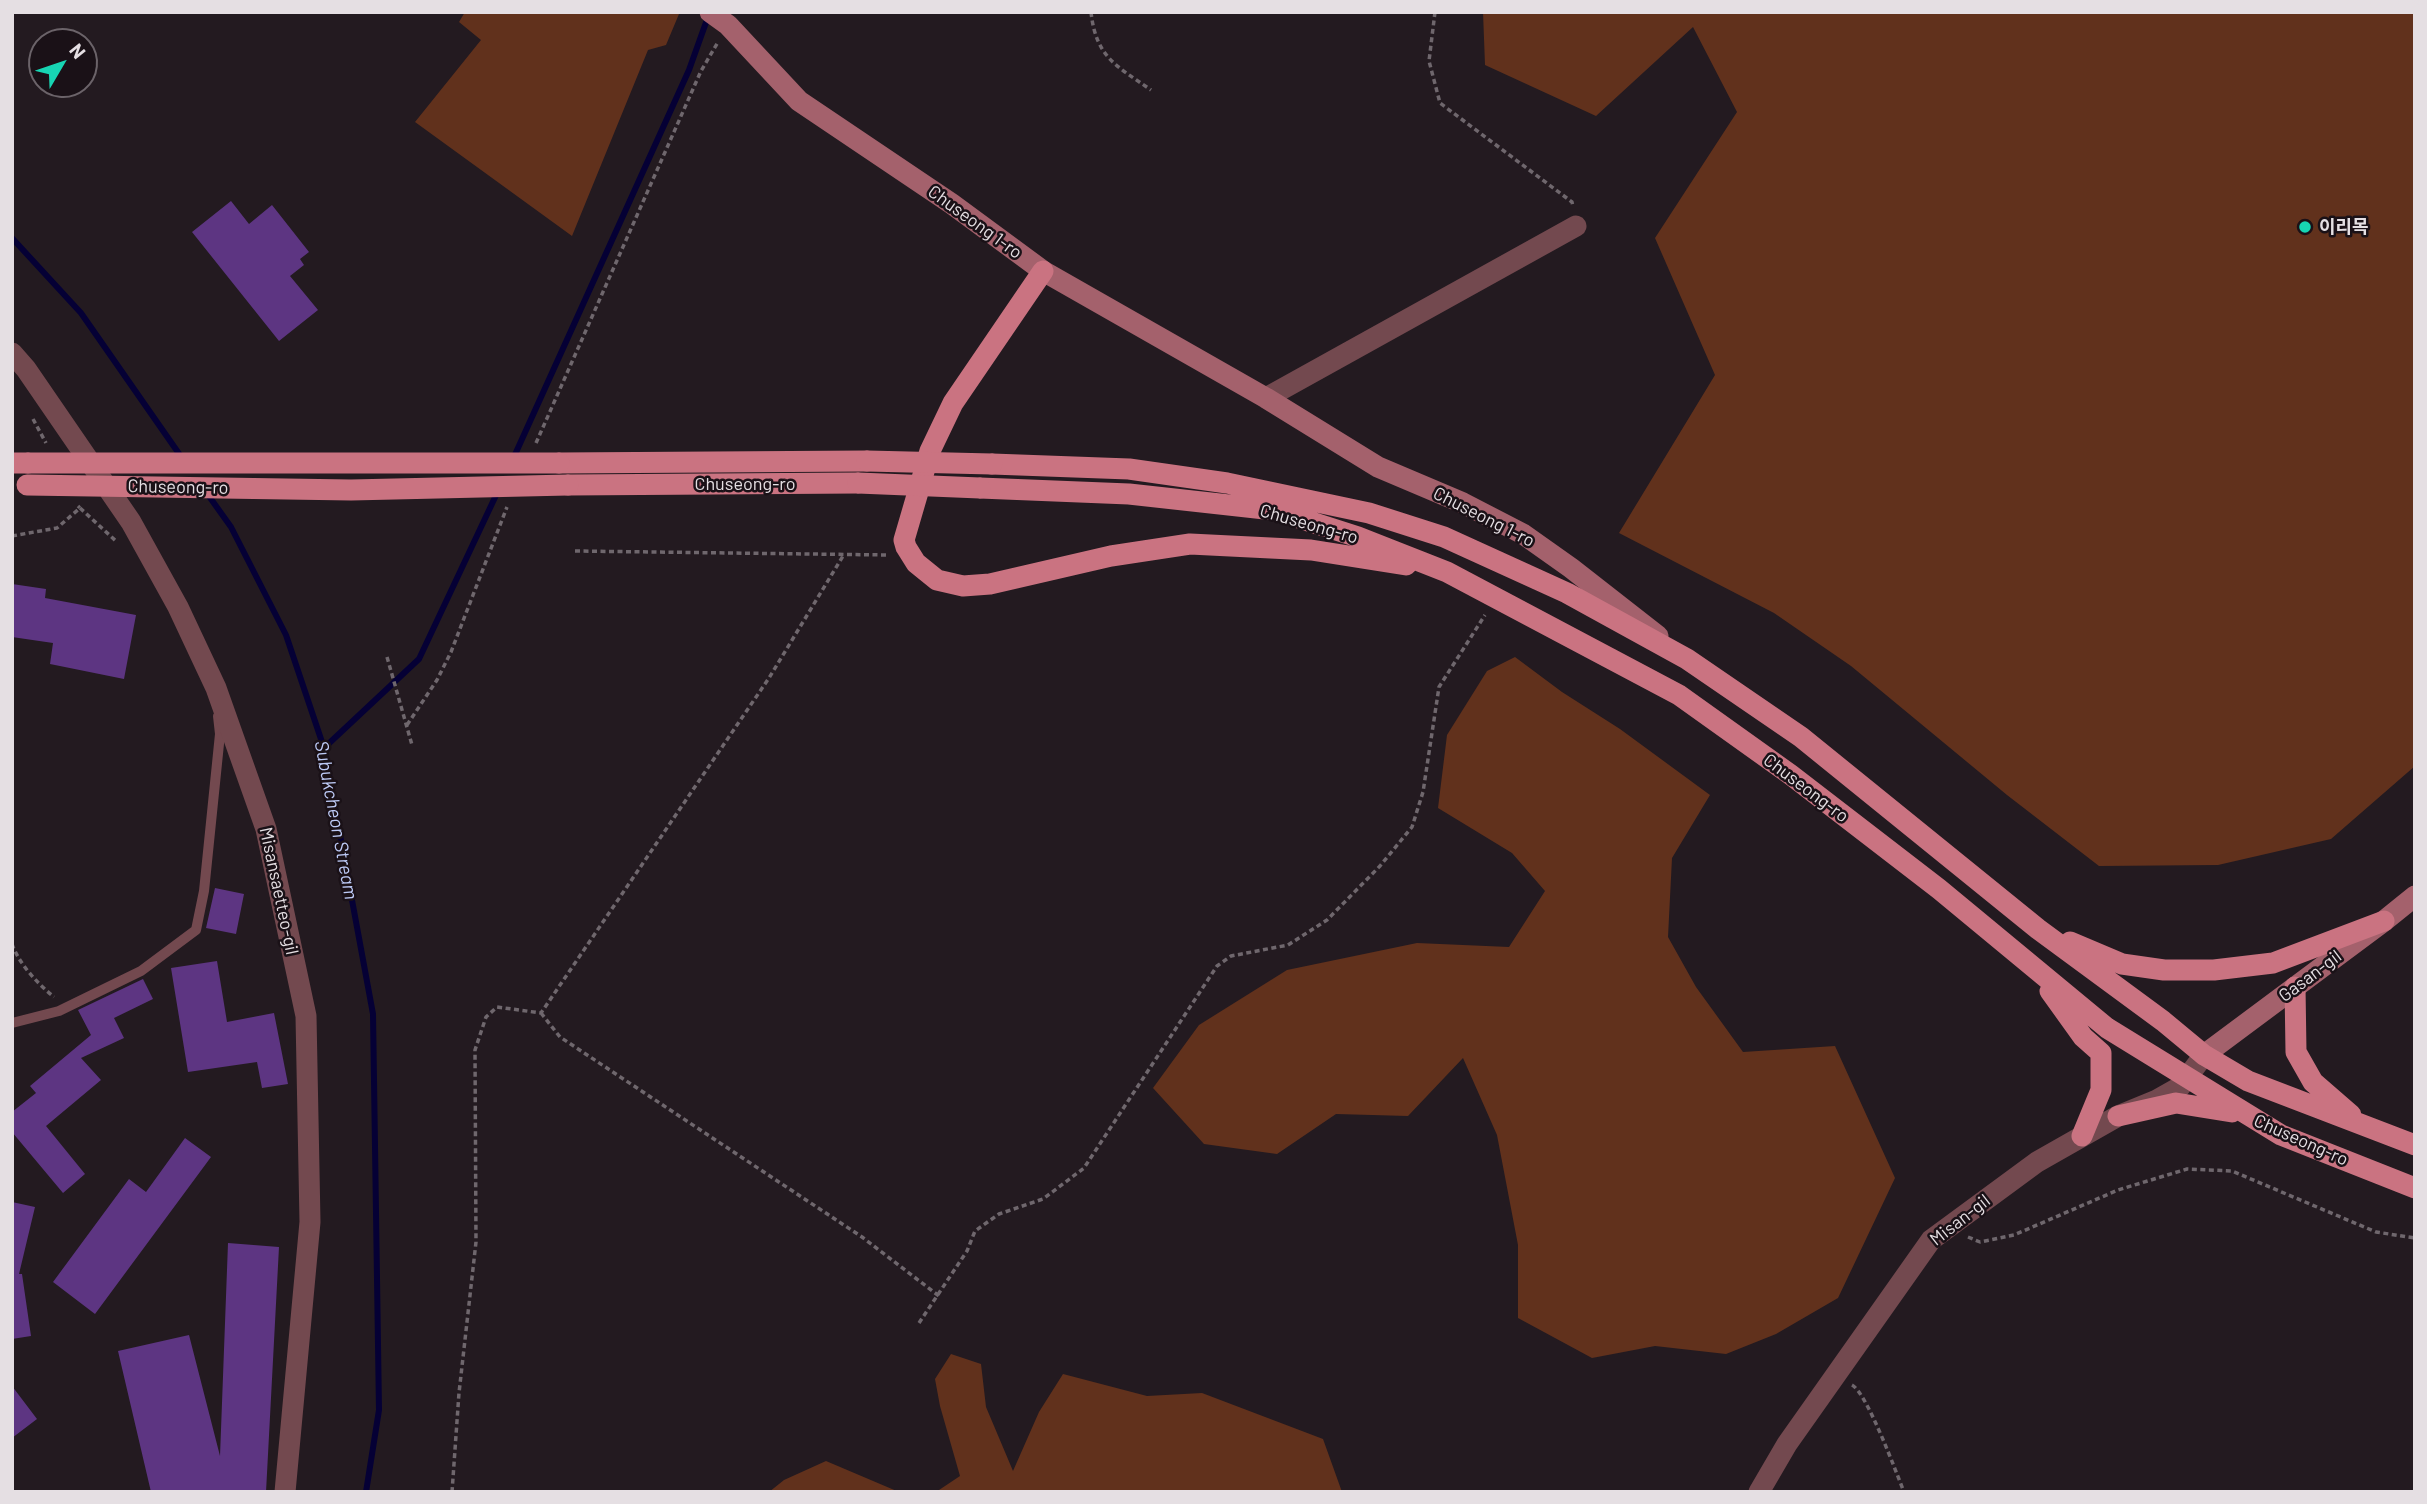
<!DOCTYPE html>
<meta charset="utf-8">
<style>
body{margin:0}
#map{position:relative;width:2427px;height:1504px;overflow:hidden;background:#231a20;font-family:Barlow,sans-serif}
canvas{display:block}
.frame{position:absolute;inset:0;border:14px solid #e5dfe3;pointer-events:none}
.north{position:absolute;left:28px;top:28px;width:70px;height:70px;box-sizing:border-box;background:#1a1117;border:2px solid #6b6369;border-radius:50%;rotate:51deg;font-size:19px;font-weight:700;line-height:28px;text-align:center;color:#e5dfe3}
.north::after{content:'';display:block;margin:auto;width:24px;height:32px;background:#17d5b3;clip-path:polygon(50% 0,100% 100%,50% 72%,0 100%)}
</style>
<div id="map">
<canvas width="2427" height="1504"></canvas>
<div class="frame"></div>
<div class="north">N</div>
</div>
<script>
const c = document.querySelector('canvas').getContext('2d');
c.lineJoin = 'round';
function fillPath(path, color) { c.fillStyle = color; c.fill(path, 'evenodd'); }
function trace(path, color, width, dash) { c.strokeStyle = color; c.lineWidth = width; c.lineCap = dash ? 'butt' : 'round'; c.setLineDash(dash || []); c.stroke(path); }
function label(font, color, halo, rows, align = 'center') {
  c.font = font + ' Barlow,"Noto Sans KR",sans-serif'; c.lineWidth = 5; c.setLineDash([]); c.textBaseline = 'middle'; c.strokeStyle = halo; c.fillStyle = color; for (const [text, x, y, turn = 0] of rows) {
    c.save(); c.translate(x, y); c.rotate((+turn || 0) * Math.PI / 180); c.textAlign = isNaN(turn) ? turn : align; if (halo) c.strokeText(text, 0, 0); c.fillText(text, 0, 0); c.restore();
  }
}
const green = new Path2D(`
 M465 12H677L679 14 666 45 648 50 572 236 415 122 481 40 459 22Z
 M1483 12H2415V766L2331 839 2218 865 2099 866 2007 795 1851 666 1774 613 1619 533 1715 375 1655 238 1737 112 1693 27 1596 116 1485 65Z
 M1515 657 1562 692 1620 729 1710 795 1672 858 1668 937 1696 987 1743 1052 1835 1046 1895 1178 1838 1298 1776 1334 1726 1354 1655 1346 1592 1358 1518 1318V1245L1497 1135 1463 1058 1408 1116 1336 1114 1277 1154 1204 1144 1153 1088 1199 1025 1287 970 1417 943 1509 947 1545 891 1512 853 1438 808 1447 735 1487 671Z
 M951 1354 981 1364 986 1407 1013 1471 1039 1412 1063 1374 1147 1396 1202 1393 1323 1439 1342 1492H936L960 1476 940 1406 935 1379Z
 M826 1461 899 1492H769L784 1480Z`);
const stream = new Path2D(`
 M12 238 81 313 182 458
 M513 459 689 70 709 14
 M206 492 231 527 286 635 324 748 373 1014 379 1410 366 1492
 M324 748 419 659 498 491`);
const building = new Path2D(`
 M231 201 249 224 272 205 309 252 300 259 304 265 290 276 318 310 279 341 192 232Z
 M12 584 46 589 45 598 136 615 124 679 50 664 53 643 12 637Z
 M215 888 244 894 236 934 206 928Z
 M217 961 227 1022 274 1013 288 1084 262 1088 257 1062 188 1072 171 968Z
 M143 979 153 999 114 1018 124 1038 81 1058 101 1080 46 1126 85 1174 63 1193 12 1132V1112L36 1093 30 1086 91 1035 78 1010Z
 M185 1138 211 1157 95 1314 53 1282 129 1179 146 1192Z
 M12 1202 35 1207 19 1274H22L31 1336 12 1339V1275H14H12Z
 M228 1243 279 1247 266 1492H151L118 1351 189 1335 220 1456Z
 M12 1386 37 1419 12 1438Z`);
const path = new Path2D(`
 M1091 12C1096 58 1117 66 1151 90
 M1435 12 1429 61 1440 103 1572 202 1573 207
 M33 419 46 443
 M536 443 701 71 718 42
 M80 508 117 542
 M12 536 57 528 80 508 78 506
 M575 551 888 555
 M387 657 412 745
 M407 725 437 680 451 652 507 507
 M12 944C19 964 38 984 54 997
 M541 1013 560 1037 862 1237 939 1296
 M1968 1237 1980 1242 2014 1235 2118 1190 2187 1169 2232 1171 2376 1232 2415 1238
 M919 1323 967 1251 975 1231 999 1214 1043 1199 1084 1168 1217 966 1231 956 1288 945 1327 920 1380 866 1412 827 1423 792 1439 687 1485 615
 M1852 1385C1867 1393 1896 1472 1904 1492
 M452 1492 459 1393 476 1242 475 1050 486 1017 497 1007 541 1013 769 678 843 556`);
const lane = new Path2D(`
 M12 1023 59 1011 141 971 196 930 204 891 220 734 218 716`);
const street = new Path2D(`
 M12 353 26 369 131 522 178 607 216 688 266 829 306 1016 310 1222 285 1492
 M1266 398 1576 226
 M1759 1492 1787 1444 1931 1240 2037 1162 2118 1116 2157 1100 2180 1087 2204 1055`);
const secondary = new Path2D(`
 M710 12 728 25 799 101 952 204 1043 271 1266 398 1378 467 1463 503 1523 534 1571 568 1658 636
 M2204 1055 2384 921 2415 896`);
const primary = new Path2D(`
 M1043 271 953 403 930 451 904 540 906 547 916 563 937 580 963 586 990 584 1111 556 1190 544 1311 550 1406 565
 M12 463H28
 M559 463 867 461
 M992 464 1129 469 1227 483 1369 513 1444 537 1567 593 1687 659 1801 737 2038 929 2163 1021 2204 1055 2248 1081 2415 1145
 M568 485 858 483
 M980 488 1129 494 1274 510 1358 537 1447 572 1679 695 1791 775 1939 889 2107 1028 2281 1135 2415 1188
 M2070 942 2122 964 2164 970H2214L2273 963 2384 921
 M2295 987 2296 1052 2313 1082 2351 1115
 M2050 991 2083 1037 2101 1053V1090L2082 1136
 M2118 1116 2176 1103 2232 1112`);
const primaryBridge = new Path2D(`
 M867 461 992 464
 M28 463H559
 M858 483 980 488
 M27 485 351 490 568 485`);
const markers = [
 [2305,227,7,"#17d5b3"]
];
const streetNames = [
 ["Chuseong 1-ro",975,222,36],
 ["Chuseong-ro",745,484],
 ["Chuseong-ro",178,487,1],
 ["Chuseong 1-ro",1484,517,27],
 ["Chuseong-ro",1309,524,16],
 ["Chuseong-ro",1806,788,37],
 ["Misansaetteo-gil",279,891,78],
 ["Gasan-gil",2310,976,-37],
 ["Chuseong-ro",2301,1140,24],
 ["Misan-gil",1960,1220,-38]
];
const poiNames = [
 ["이리목",2319,227]
];
const waterNames = [
 ["Subukcheon Stream",336,820,79]
];
fillPath(green, '#61311c');
trace(stream, '#050035', 6);
fillPath(building, '#5d3582');
trace(path, '#6f676d', 3.5, [5, 3.5]);
trace(lane, '#73494f', 10);
trace(street, '#73494f', 21);
trace(secondary, '#a4616c', 21);
trace(primary, '#ca7381', 21);
trace(primaryBridge, '#ca7381', 21);
for (const [x, y, r, color] of markers) { const dot = new Path2D(); dot.arc(x, y, r, 0, 2 * Math.PI); c.fillStyle = color; c.fill(dot); trace(dot, '#1a1117', 2.5); }
label('18px', '#e5dfe3', '#1a1117', streetNames);
label('bold 18px', '#e5dfe3', '#1a1117', poiNames, 'left');
label('italic 19px', '#bdcaf6', '#1a1117', waterNames);
</script>
